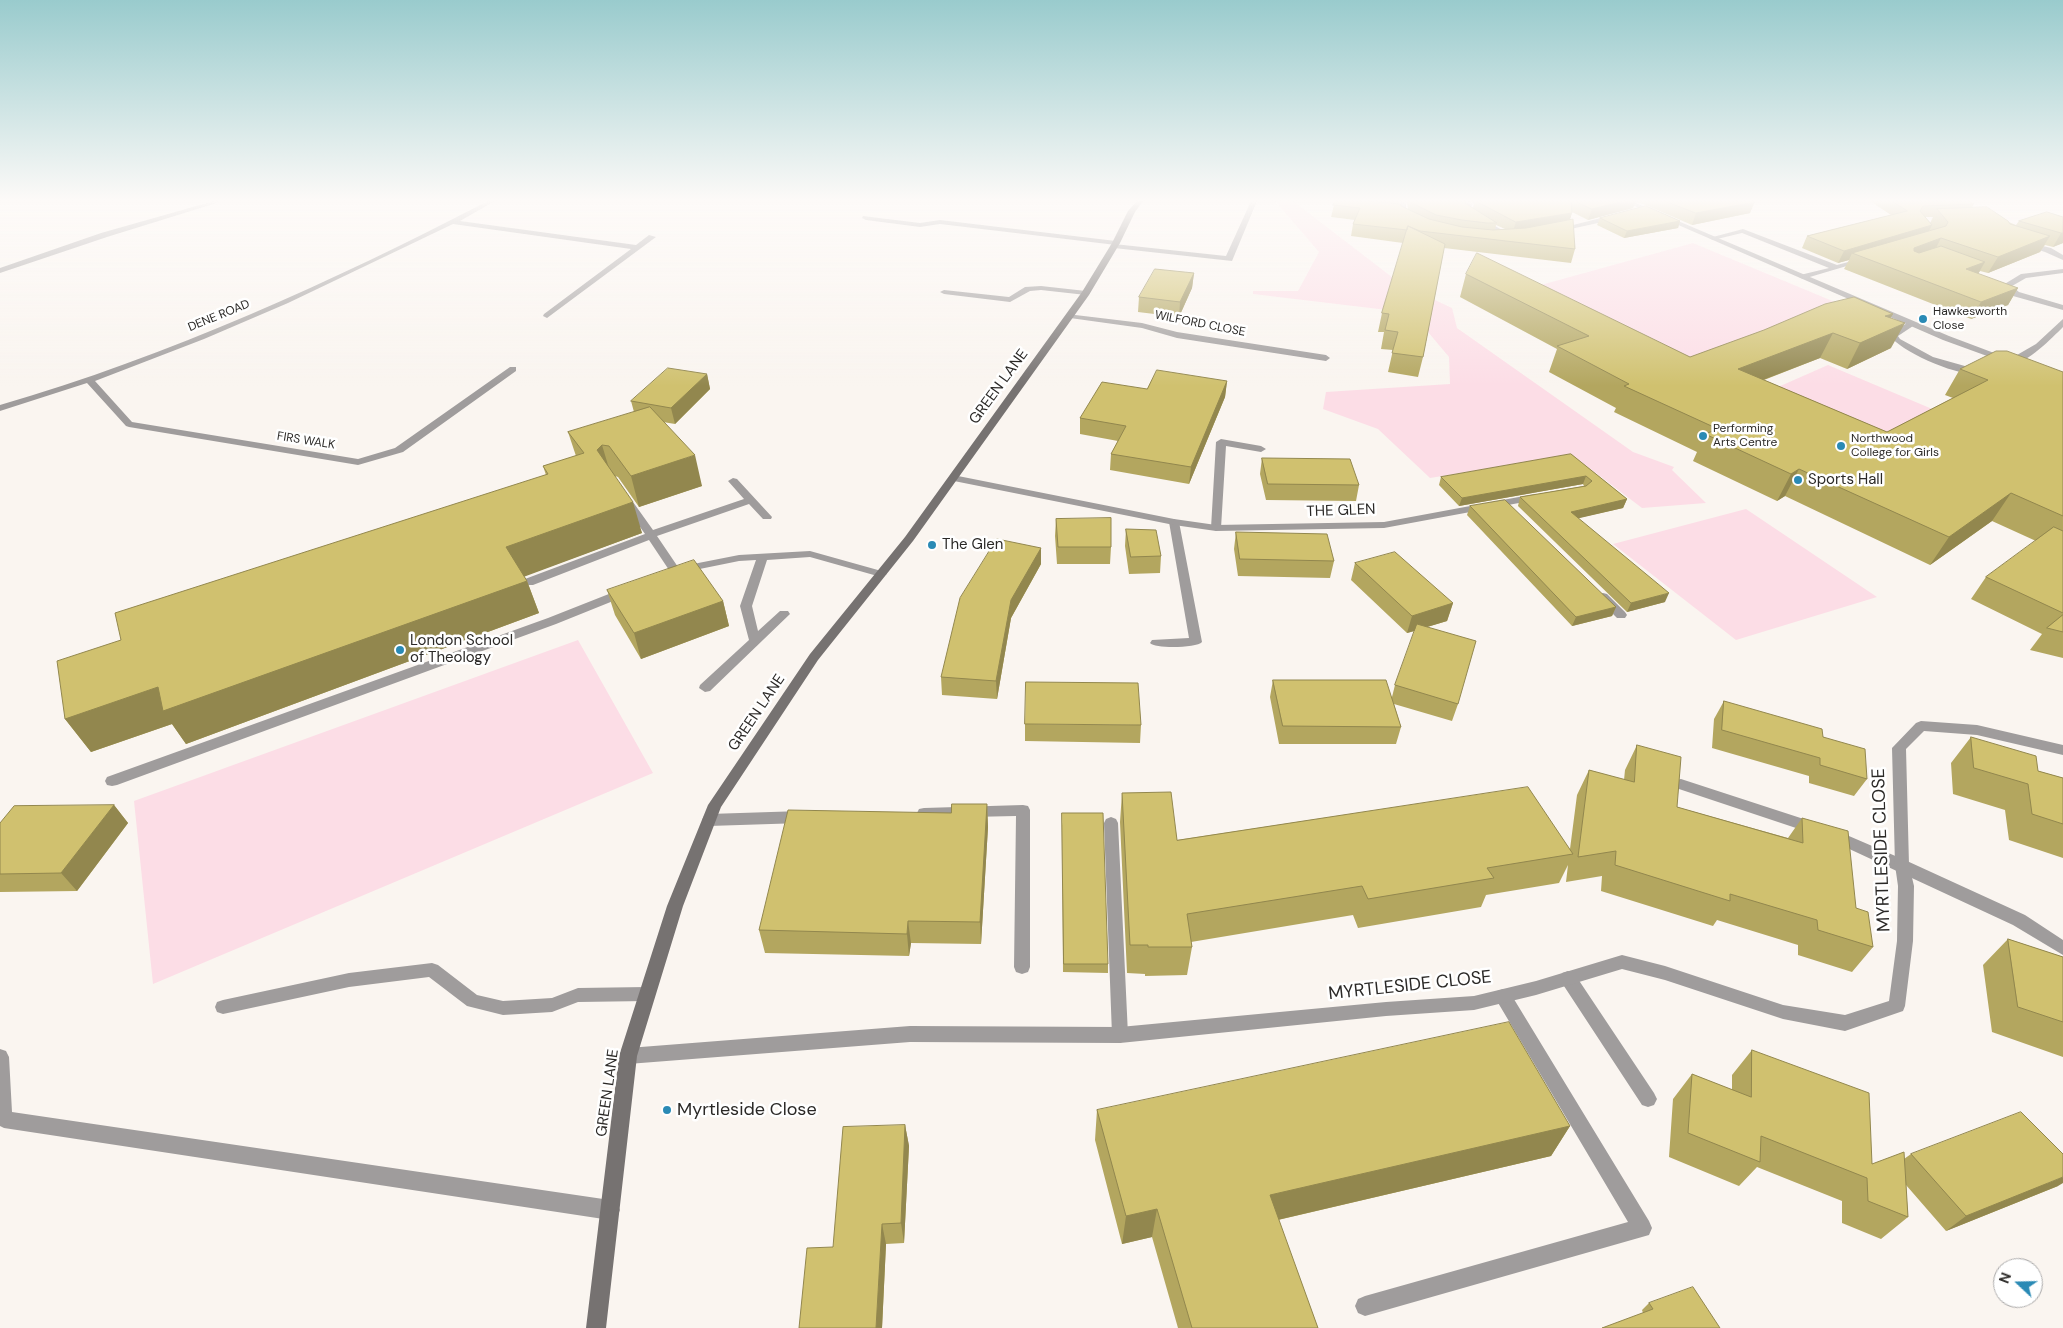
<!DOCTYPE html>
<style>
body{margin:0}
#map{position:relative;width:2063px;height:1328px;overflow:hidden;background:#faf5f0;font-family:"DM Sans",sans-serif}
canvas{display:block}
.north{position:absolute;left:1993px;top:1258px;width:50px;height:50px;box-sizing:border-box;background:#fff;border:1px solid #aaa9a9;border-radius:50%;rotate:291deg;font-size:14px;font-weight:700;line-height:20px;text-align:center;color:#2b2927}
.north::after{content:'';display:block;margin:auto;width:18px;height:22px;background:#2a8ab5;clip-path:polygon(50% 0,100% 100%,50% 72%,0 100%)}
</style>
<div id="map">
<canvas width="2063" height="1328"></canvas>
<div class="north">N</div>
</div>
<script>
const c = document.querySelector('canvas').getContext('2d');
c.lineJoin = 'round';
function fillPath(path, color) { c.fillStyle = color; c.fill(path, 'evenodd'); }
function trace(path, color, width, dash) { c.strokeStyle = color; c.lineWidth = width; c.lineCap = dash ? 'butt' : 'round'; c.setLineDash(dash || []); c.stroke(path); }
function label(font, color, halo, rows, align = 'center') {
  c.font = font + ' "DM Sans",sans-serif'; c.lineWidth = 5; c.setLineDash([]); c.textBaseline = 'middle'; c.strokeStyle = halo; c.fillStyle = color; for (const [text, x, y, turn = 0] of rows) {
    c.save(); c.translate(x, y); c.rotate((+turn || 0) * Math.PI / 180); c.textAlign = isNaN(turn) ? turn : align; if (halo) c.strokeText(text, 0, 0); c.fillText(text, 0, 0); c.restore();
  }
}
const green = new Path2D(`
 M1275 201H1293L1401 284 1452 308 1457 328 1633 452 1674 467 1672 470 1706 503 1642 508 1572 455 1430 478 1378 429 1323 409 1326 392 1450 384 1449 357 1412 313 1253 294V291H1298L1319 252Z
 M1693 243 1847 307 1667 365 1519 291Z
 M1828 365 1944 414 1869 452 1753 398Z
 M1746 509 1877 597 1736 640 1613 544Z
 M578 640 653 773 153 984 134 801Z`);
const lane = new Path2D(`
 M1251 201H1257L1232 261 1114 248 1110 246 1114 244 1226 256Z
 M1467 203 1472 204 1470 212 1513 236V240H1507L1464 214Z
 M1743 229 1837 265 1863 258 1867 260 1803 279 1799 277 1800 275 1829 268 1742 233 1713 240 1709 238Z
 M2023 241 2051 248 2063 255V260L2045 252 2023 245Z
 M1041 286 1086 291 1090 293 1086 295 1041 290 1030 291 1010 302 944 294 940 292 944 290 1009 297 1025 287Z
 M1909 322 1916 324 1898 336 1900 339 1933 357 1979 370V374C1959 377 1901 352 1889 335L1890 333Z
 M1221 439 1261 446 1266 449 1261 452 1226 446 1221 528 1216 531 1211 528 1216 442Z
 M733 478 737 479 772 517 771 519H763L749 504 657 536 678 567 739 555 810 551 885 572 887 574 881 577 810 557 767 560 752 606 758 631 780 611H788L790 614 710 691 705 692 699 688 700 685 749 640 740 606 756 560 739 561 675 574 671 573 649 540 533 585H525L523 582 525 579 645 534 624 504 625 502H633L653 530 744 499 728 481Z
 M1174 519 1179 522 1202 642C1197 648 1155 649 1150 643L1152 640 1189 638 1169 522Z
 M624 588 628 589 630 592 628 595 556 624 117 785 112 786 107 785 105 781 107 777 548 618Z
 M1603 593 1607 594 1625 612 1627 615 1625 618H1617L1599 600 1597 597 1599 594Z
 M1681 779 1819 824 1821 828 1819 832 1814 834 1676 788 1674 784 1676 780Z
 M1023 805 1028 806 1030 810V967L1028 972 1022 974 1016 972 1014 967 1016 816 924 818 919 817 917 813 919 809 924 808Z
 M802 811 807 813 809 817 807 821 802 823 709 826 704 824 702 820 704 816 709 814Z
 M1111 817 1116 819 1118 823 1128 1035 1126 1040 1120 1043 1114 1040 1112 1035 1104 823 1106 819Z
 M1835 830 1907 861 2025 915 2063 940V955L2013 925 1830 840 1828 836 1830 832Z
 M432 963 438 965 477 995 503 1001 552 998 578 988 647 987 653 989 655 994 653 999 647 1001 578 1002 552 1012 503 1015 467 1006 429 977 349 987 223 1014 217 1012 215 1007 217 1002 223 1000 349 973Z
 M1568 971 1574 973 1654 1093 1657 1099 1654 1105 1648 1107 1642 1105 1562 983 1560 978 1562 973Z
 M1503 989 1509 991 1649 1221 1652 1228 1649 1235 1365 1316 1358 1313 1355 1306 1358 1299 1365 1296 1628 1222 1497 1001 1495 996 1497 991Z
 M0 1049 6 1051 9 1057 12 1112 610 1200 617 1203 620 1210 617 1217 610 1220 4 1128 0 1126Z`);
const street = new Path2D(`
 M214 201H223L107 237 0 273V268L101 233Z
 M488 201H495L460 221 636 245 649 235 656 237 547 318 543 316 544 314 631 249 453 224 288 303 204 339 95 381 132 422 358 459 395 448 510 367H516V371L403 452 358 465 129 427 126 426 87 383 0 411V405C169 356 332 282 488 201Z
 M1400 201H1406V214L1412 217V221H1406L1398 215Z
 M1623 201H1631L1949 336 2010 359 2036 344 2063 319V327C2052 338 2025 366 2009 364L1943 340Z
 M1613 215 1617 217 1616 219 1557 232 1553 230Z
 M863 216 920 223 940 220 1116 241 1120 243 1116 245 940 224 920 227 866 220 862 218Z
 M2063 269V273L2026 278 2012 286 2019 292 2063 305V310L2013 296 2003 285 2021 274Z
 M1067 314 1142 323 1177 332 1326 355 1330 358 1326 361 1177 338 1142 328 1070 318H1067Z
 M953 475 1174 519 1216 525 1384 522 1535 494 1540 497 1535 500 1384 528 1216 531 1174 525 949 480 948 478Z
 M1921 721 1977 725 2063 745V755L1977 735 1924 731 1906 749 1909 865 1914 886 1913 941 1905 1006 1903 1011 1845 1031 1783 1019 1665 980 1622 969 1536 995 1474 1010 1386 1016 1120 1043 910 1042 628 1064 622 1062 619 1056 622 1050 628 1048 910 1026 1120 1027 1386 1002 1474 996 1536 981 1622 955 1665 966 1783 1005 1845 1015 1889 1001 1897 941 1898 886 1895 865 1892 748 1916 723Z`);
const secondary = new Path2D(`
 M1137 201H1143L1135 212 1120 243 1089 295 913 541 818 660 721 807 683 906 637 1056 606 1328H586L619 1056 667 906 708 805 810 654 905 537 1082 292 1112 243 1128 211Z`);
const wall = new Path2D(`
 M1335 201H1399V204L1401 206 1408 209 1407 201H1752L1750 213 1692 225 1636 201 1633 208 1588 220 1572 212 1570 220 1575 249 1571 263 1444 248 1423 357 1418 377 1388 372 1393 350 1381 349 1384 332H1378L1382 313 1403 243 1351 236 1353 224 1355 220 1331 217ZM1466 201 1474 203 1473 208 1465 204ZM1496 225 1505 229 1495 230Z
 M1870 201H1968L1974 204 1972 207 2016 225 2019 221 2063 217V243L2053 247 2045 245 2040 252 1988 273 1980 271 1978 274 2018 288 2008 305 1971 319 1844 269 1849 260 1838 263 1802 248 1807 236 1891 215ZM1925 217H1933L1930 223Z
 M1600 218 1680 221 1678 228 1624 238 1597 225Z
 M1194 273 1192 288 1179 317 1138 312 1139 297Z
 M1466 274 1690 357 1891 318V348L1847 369 1820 358 1764 380 1887 432 1953 398 1945 395 1960 369 2063 372V658L2030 650 2042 634 1971 599 1986 577 2036 541 1992 521 1930 565 1785 496 1777 501 1693 461 1697 452 1614 412 1616 408 1549 372 1557 349 1460 297Z
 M707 374 710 389 675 424 663 422 702 486 639 507 618 477 615 476 642 533 524 576 527 581 539 613 186 744 172 724 91 752 65 719 121 640 546 475 543 466 576 456 568 432 634 412 631 401Z
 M1227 381 1225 397 1189 484 1110 470 1111 454 1118 441 1080 434V418L1147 389Z
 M1571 454 1627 499 1623 508 1578 518 1665 602 1627 612 1518 506 1520 497 1584 486 1583 484 1459 506 1439 485 1441 477Z
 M1262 458 1359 485 1356 501 1266 500 1260 474Z
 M1470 506 1616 607 1612 616 1572 626 1467 515Z
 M1056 519 1111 547 1110 564H1057L1055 536Z
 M1126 529 1161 556 1160 573 1129 574 1125 546Z
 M1236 532 1334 561 1330 578 1238 576 1234 549Z
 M1041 548V564L1011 618 997 699 942 695 941 677Z
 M1355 563 1453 603 1447 621 1427 627 1458 704 1452 721 1394 704 1401 727 1396 744H1279L1270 697 1273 680 1392 697 1395 685 1415 631 1407 633 1351 580Z
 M607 590 723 601 729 626 641 659 615 615Z
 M1724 701 1823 737 1867 779 1854 796 1809 783V776L1712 748 1714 719Z
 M1025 724 1141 725 1140 743 1025 741Z
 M1971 737 2038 771 2063 778V858L2009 840 2005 810 1953 794 1951 763Z
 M1637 745 1677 807 1788 838 1802 818 1856 908 1873 947 1852 972 1798 955V945L1717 920 1713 926 1601 891 1602 876 1566 882 1568 865 1559 883 1486 895 1481 907 1358 928 1353 915 1191 942 1192 947 1187 975 1145 976V974L1127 973 1120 822 1122 793 1177 840 1570 849 1577 795 1589 770 1624 780 1625 770Z
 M987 804 988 827 981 944 911 943 909 956 765 953 759 930 951 813Z
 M114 805 128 823 77 891 0 892V823Z
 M1062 822 1108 964V973L1063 972Z
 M2008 939 2063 957V1057L1992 1032 1983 965Z
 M1752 1050 1872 1164 1904 1159 1911 1154 2058 1186 1946 1231 1906 1185 1908 1217 1881 1239 1842 1223V1201L1757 1167 1739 1186 1669 1157 1673 1099 1692 1074 1732 1090V1075Z
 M1097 1110 1570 1126 1551 1156 1278 1220 1318 1328H1178L1152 1237 1122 1244 1095 1140Z
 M905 1125 909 1146 904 1243 886 1244 882 1328H799L833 1247Z
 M1649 1303 1720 1328 1643 1313 1642 1310Z`);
const shadedWall = new Path2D(`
 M1624 201H1636L1633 208 1588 220 1592 209Z
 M1755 202 1750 213 1692 225 1696 213Z
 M1572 213 1568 225 1512 234 1516 222Z
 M1680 221 1678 228 1624 238 1627 231Z
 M1932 225 1926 237 1852 253 1849 260 1838 263 1844 251Z
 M2061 233H2063V243L2053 247Z
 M2050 236 2040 252 1988 273 1998 257Z
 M1941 238 1933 254 1905 264 1914 248Z
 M1985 262 1975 279 1966 269Z
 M1194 273 1192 288 1179 317 1180 302Z
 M2018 288 2008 305 1971 319 1981 302Z
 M1893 314 1882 333 1905 323 1891 348 1847 369 1860 343 1885 316Z
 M1833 333 1820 358 1726 394 1738 369Z
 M707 374 710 389 675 424 671 408Z
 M1227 381 1225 397 1189 484 1191 467Z
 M602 445 611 475 597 450Z
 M695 455 702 486 639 507 631 476Z
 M1799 469 1785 496 1777 501 1791 474Z
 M1586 476 1583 484 1459 506 1462 498Z
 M2011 493 1992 521 1930 565 1949 537Z
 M1627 499 1623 508 1567 521 1571 512Z
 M633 502 642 533 518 579 506 547Z
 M1041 548V564L1011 618 997 699 996 681 1011 600Z
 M527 581 539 613 186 744 172 724 91 752 65 719 158 687Z
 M1669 593 1665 602 1627 612 1631 603Z
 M723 601 729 626 641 659 634 633Z
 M1453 603 1447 621 1407 633 1412 616Z
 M1616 607 1612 616 1572 626 1576 617Z
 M987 804 988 827 981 944 980 922Z
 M114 805 128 823 77 891 61 873Z
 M908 921 911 943 909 956 907 934Z
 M905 1125 909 1146 904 1243 901 1223Z
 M1570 1126 1551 1156 1260 1224 1270 1195Z
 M2063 1177V1183L2058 1186 1946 1231 1966 1216Z
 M1157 1209 1152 1237 1122 1244 1126 1216Z
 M882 1224 886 1244 882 1328H876Z`);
const building = new Path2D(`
 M1335 201H1366L1400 204 1401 206 1429 219 1462 227 1493 230 1526 228 1573 219 1575 249 1420 231 1408 226 1407 230 1353 224 1360 208 1333 205Z
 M1410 201H1466L1465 203 1497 223H1487L1462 220 1436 215 1410 202Z
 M1476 201H1571L1572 213 1516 222Z
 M1575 201H1624L1592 209Z
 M1665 201H1752L1755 202 1696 213Z
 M1892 201H1968L1974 204 1923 206 1920 211 1932 225 1844 251 1807 236 1907 211Z
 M1646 206 1680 221 1627 231 1600 218Z
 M1987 207 2008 221 2010 224 2050 236 1998 257 1941 238 1914 248V251L1919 253 1941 246 1985 262 1966 269 2018 288 1981 302 1852 253 1946 226 1948 222 1937 209Z
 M2047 212 2063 217V233H2061L2019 221Z
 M1408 226 1445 244 1423 357 1392 353 1398 332 1385 330 1389 314 1382 313Z
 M1477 253 1690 357 1764 330 1825 304 1854 297 1893 314 1885 316 1905 323 1860 343 1833 333 1738 369 1887 432 1988 380 1960 369 1996 351H2007L2063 372V516L2011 493 1949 537 1799 469 1791 474 1705 434 1718 429 1624 386 1629 384 1557 346 1589 336 1466 274Z
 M1155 269 1194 273 1180 302 1139 297Z
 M668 368 707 374 671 408 631 401Z
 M1157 370 1227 381 1191 467 1111 454 1126 426 1080 418 1102 382 1147 389Z
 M650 407 695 455 631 476 609 446 602 445 597 450 633 502 506 547 527 581 163 711 158 687 65 719 57 661 121 640 115 613 548 474 543 466 584 453 568 432Z
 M1571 454 1627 499 1571 512 1669 593 1631 603 1520 497 1586 486 1592 481 1586 476 1462 498 1441 477Z
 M1262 458 1350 459 1359 485 1268 484Z
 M1505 500 1616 607 1576 617 1470 506Z
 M1111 518V547H1058L1056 519Z
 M2054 527 2063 531V613L1986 577Z
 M1126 529 1156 530 1161 556 1131 557Z
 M1236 532 1327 534 1334 561 1240 559Z
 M997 539 1041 548 1011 600 996 681 941 677 960 598Z
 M1395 552 1453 603 1412 616 1355 563Z
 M694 560 723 601 634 633 607 590Z
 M2063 615V632L2047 628Z
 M1417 624 1476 641 1458 704 1395 685Z
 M1273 680H1386L1401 727 1283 726Z
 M1026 682 1138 683 1141 725 1025 724Z
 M1724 701 1822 729 1823 737 1865 749 1867 779 1820 765V758L1722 730Z
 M1971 737 2036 756 2038 771 2063 778V824L2032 814 2028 784 1974 768Z
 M1637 745 1681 757 1677 807 1803 843 1802 818 1848 831 1856 908 1868 912 1873 947 1818 930 1817 920 1730 894V901L1615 865 1616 851 1578 857 1589 770 1634 782Z
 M1528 787 1573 854 1487 868 1494 878 1368 899 1362 886 1187 914 1192 947H1148V945H1130L1122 793 1171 792 1177 840Z
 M952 804H987L980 922 908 921 907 934 759 930 788 810 951 813Z
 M114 805 61 873 0 874V823L14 806Z
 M1062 813H1103L1108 964H1064Z
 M2008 939 2063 957V1022L2018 1007Z
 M1509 1022 1570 1126 1270 1195 1318 1328H1192L1157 1209 1126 1216 1097 1110Z
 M1752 1050 1869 1093 1872 1164 1904 1152 1908 1217 1868 1201 1867 1178 1761 1136 1760 1162 1688 1133 1692 1074 1751 1097Z
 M2021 1112 2063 1154V1177L1966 1216 1911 1154Z
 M905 1125 901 1223 882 1224 876 1328H799L807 1248 833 1247 843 1127Z
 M1693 1287 1720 1328H1602L1653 1309 1649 1303Z`);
const markers = [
 [1923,319,5,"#2a8ab5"],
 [1703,436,5,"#2a8ab5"],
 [1841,446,5,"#2a8ab5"],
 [1798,480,5,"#2a8ab5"],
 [932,545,5,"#2a8ab5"],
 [400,650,5,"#2a8ab5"],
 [667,1110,5,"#2a8ab5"]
];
const farPoinames = [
 ["Hawkesworth",1933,312],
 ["Close",1933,326],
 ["Performing",1713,429],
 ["Arts Centre",1713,443],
 ["Northwood",1851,439],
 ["College for Girls",1851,453]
];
const farStreetnames = [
 ["DENE ROAD",219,316,-22],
 ["WILFORD CLOSE",1200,324,11],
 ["FIRS WALK",306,441,9]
];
const streetNames = [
 ["GREEN LANE",999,387,-54],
 ["THE GLEN",1341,511,-2],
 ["GREEN LANE",757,713,-56],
 ["GREEN LANE",608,1093,-82]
];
const poiNames = [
 ["Sports Hall",1808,480],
 ["The Glen",942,545],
 ["London School",410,641],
 ["of Theology",410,658]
];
const nearStreetnames = [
 ["MYRTLESIDE CLOSE",1882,850,-92],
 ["MYRTLESIDE CLOSE",1410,986,-6]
];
const nearPoinames = [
 ["Myrtleside Close",677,1110]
];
fillPath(green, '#fcdde6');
fillPath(lane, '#9f9c9c');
fillPath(street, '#9f9c9c');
fillPath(secondary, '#767271');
fillPath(wall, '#b3a65f');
fillPath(shadedWall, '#92874e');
fillPath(building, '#d0c16f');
trace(building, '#92874e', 1);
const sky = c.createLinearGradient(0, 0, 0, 386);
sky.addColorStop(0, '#99cbcd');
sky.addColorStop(0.52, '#fdfaf8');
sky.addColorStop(1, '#fdfaf800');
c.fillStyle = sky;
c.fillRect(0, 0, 2063, 386);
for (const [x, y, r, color] of markers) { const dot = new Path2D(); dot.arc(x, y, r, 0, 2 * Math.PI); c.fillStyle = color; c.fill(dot); trace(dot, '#fff', 2); }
label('12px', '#2b2927', '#fff', farPoinames, 'left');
label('12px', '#2b2927', '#fff', farStreetnames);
label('15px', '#2b2927', '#fff', streetNames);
label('15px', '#2b2927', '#fff', poiNames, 'left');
label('18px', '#2b2927', '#fff', nearStreetnames);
label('18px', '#2b2927', '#fff', nearPoinames, 'left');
</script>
